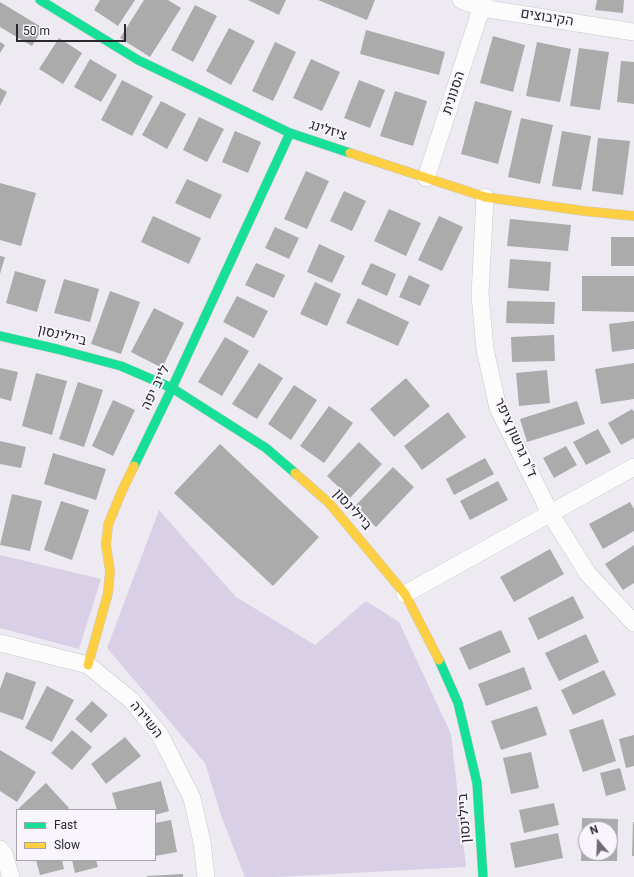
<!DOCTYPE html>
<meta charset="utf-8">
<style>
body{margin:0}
#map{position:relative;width:634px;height:877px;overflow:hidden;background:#edeaf1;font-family:Roboto,sans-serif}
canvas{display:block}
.legend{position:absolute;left:16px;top:809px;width:140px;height:52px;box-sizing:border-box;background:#f8f5fd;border:1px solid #a6a3aa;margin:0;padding:5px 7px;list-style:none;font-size:12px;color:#2a282d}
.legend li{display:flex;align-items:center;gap:8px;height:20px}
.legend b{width:20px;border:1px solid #a6a3aa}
.north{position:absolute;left:578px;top:821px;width:40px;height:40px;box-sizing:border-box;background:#f8f5fd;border:1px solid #a6a3aa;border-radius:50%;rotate:341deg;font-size:11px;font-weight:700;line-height:16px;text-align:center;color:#2a282d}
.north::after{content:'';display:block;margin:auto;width:14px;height:18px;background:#6e6c72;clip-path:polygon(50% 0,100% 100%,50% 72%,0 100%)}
.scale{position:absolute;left:16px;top:24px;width:110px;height:18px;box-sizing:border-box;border:2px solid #2a282d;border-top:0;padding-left:5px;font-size:12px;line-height:14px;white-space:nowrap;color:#2a282d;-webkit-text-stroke:3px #f8f5fd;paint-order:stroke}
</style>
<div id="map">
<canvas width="634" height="877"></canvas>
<ul class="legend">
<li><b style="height:5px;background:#16e098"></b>Fast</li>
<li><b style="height:5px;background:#ffcf43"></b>Slow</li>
</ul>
<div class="north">N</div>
<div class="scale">50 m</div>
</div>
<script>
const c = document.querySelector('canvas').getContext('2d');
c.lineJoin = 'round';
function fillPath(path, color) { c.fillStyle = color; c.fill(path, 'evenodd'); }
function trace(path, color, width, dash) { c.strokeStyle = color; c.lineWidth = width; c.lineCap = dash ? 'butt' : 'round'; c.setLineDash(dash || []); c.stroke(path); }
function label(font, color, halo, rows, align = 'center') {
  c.font = font + ' Roboto,Heebo,sans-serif'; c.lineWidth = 4; c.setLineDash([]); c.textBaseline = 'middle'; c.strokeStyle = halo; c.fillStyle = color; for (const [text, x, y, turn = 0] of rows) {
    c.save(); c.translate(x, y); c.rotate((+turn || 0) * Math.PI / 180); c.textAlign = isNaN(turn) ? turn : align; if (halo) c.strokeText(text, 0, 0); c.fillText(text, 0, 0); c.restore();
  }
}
const green = new Path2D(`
 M159 510 236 597 315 645 366 601 399 622 451 734 466 867 276 877H245L222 818 205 763 107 648Z
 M0 555 101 579 79 649 0 628Z`);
const building = new Path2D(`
 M100 0H135L118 26 94 10Z
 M144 0H168L181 8 150 57 120 38Z
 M248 0H286L279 15Z
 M318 0H375L367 20Z
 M597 0H624L623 13 595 10Z
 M0 2 43 28 32 46 0 27Z
 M195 5 217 16 193 62 171 50Z
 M229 28 255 41 231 85 206 71Z
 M366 30 445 52 439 75 360 54Z
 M493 36 525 45 513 92 480 83Z
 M59 38 82 53 63 84 39 69Z
 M0 42 5 45 0 53Z
 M275 42 296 52 273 101 252 91Z
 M537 42 571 49 560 102 526 96Z
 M579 48 609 52 600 110 570 106Z
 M90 59 117 75 101 102 74 87Z
 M311 59 340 72 322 111 293 98Z
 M621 61 634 62V104L617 102Z
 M122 80 153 96 132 136 101 120Z
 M359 80 385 90 370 128 344 118Z
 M0 88 7 92 0 106Z
 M395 91 427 101 413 146 380 136Z
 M161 101 186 114 167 149 142 135Z
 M475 101 512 111 498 164 461 154Z
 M199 117 224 129 207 162 183 150Z
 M521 118 553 125 540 184 508 177Z
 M235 131 261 142 248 173 222 162Z
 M562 131 591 136 581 190 552 186Z
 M598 138 630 141 623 195 592 191Z
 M306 171 329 181 307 229 284 219Z
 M187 179 222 195 210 219 175 203Z
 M0 183 36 193 21 246 0 240Z
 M344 191 366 201 352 231 330 221Z
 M389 209 421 223 406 256 374 241Z
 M153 216 201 238 189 264 141 242Z
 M439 216 463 227 442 271 418 260Z
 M510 219 571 225 568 251 507 246Z
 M275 227 299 238 289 259 265 248Z
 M611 237H634V266H611Z
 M319 244 345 256 332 283 307 272Z
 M0 256 5 257 0 274Z
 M510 259 551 262 549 291 508 288Z
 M256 263 285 275 274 298 245 285Z
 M371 263 396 274 387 296 361 284Z
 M15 271 46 280 37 312 6 303Z
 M409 275 430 285 420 306 399 297Z
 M582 276H634V312L582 311Z
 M64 279 99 289 90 322 54 313Z
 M315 282 341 294 327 326 300 314Z
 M110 291 140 302 121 354 91 344Z
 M237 296 268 311 254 338 223 322Z
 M358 298 409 322 398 346 346 323Z
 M507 301 555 302 554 324 506 323Z
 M154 308 184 323 162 368 131 352Z
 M634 321V349L612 352 609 324Z
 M554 335 555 361 512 362 511 337Z
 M225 337 249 351 222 396 198 382Z
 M259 363 283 378 257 419 232 404Z
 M634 363V399L601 404 595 369Z
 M0 368 18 372 11 401 0 398Z
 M547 370 550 403 519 406 516 373Z
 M36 373 67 381 52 435 22 426Z
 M406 378 430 406 394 437 370 409Z
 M78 382 103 390 84 447 59 439Z
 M294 385 317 400 291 440 268 424Z
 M113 400 135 410 113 456 92 446Z
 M577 401 585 424 527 442 520 419Z
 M329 406 353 423 324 463 300 446Z
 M632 409 634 412V438L621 445 608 423Z
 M448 412 466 437 422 470 404 446Z
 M598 429 611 452 586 465 573 442Z
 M0 441 26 447 21 468 0 464Z
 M359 442 382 464 350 498 327 476Z
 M220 444 319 537 273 586 174 493Z
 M566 446 577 465 554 478 543 458Z
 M53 453 106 469 96 500 44 484Z
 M485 458 494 474 454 495 446 479Z
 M393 467 414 487 376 527 354 507Z
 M498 481 508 500 470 520 460 501Z
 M12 494 42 501 30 551 0 545Z
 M61 501 89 510 72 560 44 550Z
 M630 502 634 509V531L603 549 589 524Z
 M634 545V583L623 590 605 564Z
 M550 549 564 574 514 602 500 577Z
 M573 596 584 618 538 640 528 618Z
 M501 630 511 652 469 670 459 648Z
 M586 634 599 662 559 681 545 653Z
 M524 667 532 689 486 706 478 684Z
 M604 670 616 695 573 715 561 690Z
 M6 672 36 682 23 720 0 712V689Z
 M47 686 74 700 52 742 25 728Z
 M92 701 108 715 91 733 75 719Z
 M537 706 547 735 501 750 491 721Z
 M603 719 616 761 583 772 569 730Z
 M72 730 92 747 72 770 51 753Z
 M634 735V766L626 768 619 739Z
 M125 737 141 756 106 784 91 764Z
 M0 750 36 772 17 802 0 791Z
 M531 752 539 788 511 794 503 758Z
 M620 768 626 790 606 796 600 773Z
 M161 781 169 811 155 815V810H117L112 793Z
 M46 783 69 808 67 810H20L19 808Z
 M554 803 559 825 524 833 519 810Z
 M582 818 618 819 617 861H581ZM586 829H610V853H586Z
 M171 820 177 852 155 856V823Z
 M633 822H634V856H632Z
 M558 833 563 858 515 868 510 843Z
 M36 860H62L64 869 40 875Z
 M72 860H96L98 867 75 873Z
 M183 874V877H147V876Z`);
const street = new Path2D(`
 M461 0 482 8 634 32
 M426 178 484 0
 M485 197 480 295 485 349 498 408 550 513 588 574 634 623
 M405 594 634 467
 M0 643 88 665 131 700 160 735 192 798 202 842 206 877
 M0 849 4 854 11 877`);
const fast = new Path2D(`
 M40 0 138 60 290 133 350 153
 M0 336 57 349 121 366 172 388 266 448 295 473
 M134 466 172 388 290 133
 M439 660 458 703 477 783 483 877`);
const slow = new Path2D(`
 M350 153 485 197 584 211 634 216
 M295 473 329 503 405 594 439 660
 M88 665 108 593 110 571 106 545 108 525 121 493 134 466`);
const streetNames = [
 ["הקיבוצים",547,18,9],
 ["הסנונית",454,93,-72],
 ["ציזלינג",328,131,18],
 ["ביילינסון",62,336,14],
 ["לייב יפה",156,388,-64],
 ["ד\"ר גרשון ציפר",515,438,66],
 ["ביילינסון",352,510,48],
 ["השיירה",146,720,51],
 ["ביילינסון",465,818,-94]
];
fillPath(green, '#d9d0e8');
fillPath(building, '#ababac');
trace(street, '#c9c7cc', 18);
trace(fast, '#c9c7cc', 10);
trace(slow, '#c9c7cc', 10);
trace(street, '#fcfcfd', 17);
trace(fast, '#16e098', 9);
trace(slow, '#ffcf43', 9);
label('14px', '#2a282d', '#f8f5fd', streetNames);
</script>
